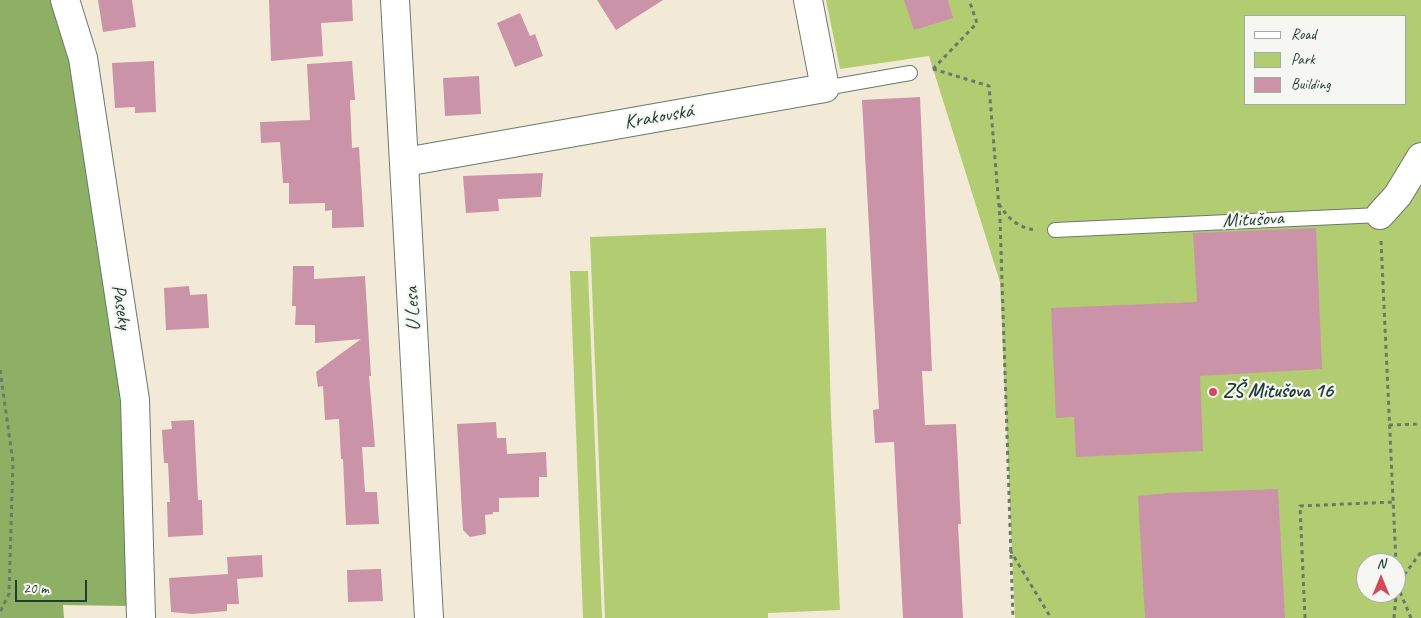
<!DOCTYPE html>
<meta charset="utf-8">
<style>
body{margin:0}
#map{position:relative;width:1421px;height:618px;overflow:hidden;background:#f2ead7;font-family:Caveat,sans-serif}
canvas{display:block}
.legend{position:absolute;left:1244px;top:15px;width:162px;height:90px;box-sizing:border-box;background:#f6f6f2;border:1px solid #a0aca6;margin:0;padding:6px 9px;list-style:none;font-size:15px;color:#1f3d34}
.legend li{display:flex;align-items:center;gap:10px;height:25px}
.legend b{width:25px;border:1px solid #a0aca6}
.north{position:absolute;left:1356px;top:553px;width:50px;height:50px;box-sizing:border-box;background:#f6f6f2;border:1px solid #a0aca6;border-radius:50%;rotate:0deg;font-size:14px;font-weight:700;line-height:20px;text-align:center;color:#1f3d34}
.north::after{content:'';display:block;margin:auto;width:18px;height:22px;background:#d1495b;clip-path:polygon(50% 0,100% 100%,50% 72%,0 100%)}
.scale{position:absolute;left:15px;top:580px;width:72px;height:22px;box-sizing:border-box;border:2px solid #1f3d34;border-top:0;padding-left:6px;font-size:15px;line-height:18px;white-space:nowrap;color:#1f3d34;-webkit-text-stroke:4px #f6f6f2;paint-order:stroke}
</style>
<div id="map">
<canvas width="1421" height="618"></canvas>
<ul class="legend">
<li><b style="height:6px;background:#fff"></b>Road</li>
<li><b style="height:14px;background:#b2cc72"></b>Park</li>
<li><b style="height:14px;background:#cb93a7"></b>Building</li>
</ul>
<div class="north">N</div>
<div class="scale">20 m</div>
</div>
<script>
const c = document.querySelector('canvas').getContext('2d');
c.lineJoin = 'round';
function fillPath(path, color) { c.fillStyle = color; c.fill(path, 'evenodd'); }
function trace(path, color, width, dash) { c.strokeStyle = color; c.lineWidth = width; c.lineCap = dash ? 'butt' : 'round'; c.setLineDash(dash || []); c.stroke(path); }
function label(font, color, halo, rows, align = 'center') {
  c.font = font + ' Caveat,sans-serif'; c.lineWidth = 4.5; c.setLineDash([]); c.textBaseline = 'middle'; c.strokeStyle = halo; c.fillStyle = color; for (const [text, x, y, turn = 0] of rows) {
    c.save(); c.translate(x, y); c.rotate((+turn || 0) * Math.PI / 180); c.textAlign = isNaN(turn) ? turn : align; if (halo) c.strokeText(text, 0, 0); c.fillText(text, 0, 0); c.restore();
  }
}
const green = new Path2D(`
 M826 0H1421V618H1015L1000 282 929 56 840 69ZM1245 16H1405V104H1245ZM1366 563H1396V593H1366Z
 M826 228 831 414 840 610 768 613V618H605L590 237Z
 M570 271H588L602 618H583Z`);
const forest = new Path2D(`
 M0 0H55L75 61 125 401 129 606 63 605 64 618H0Z`);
const building = new Path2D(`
 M98 0H132L136 27 103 32Z
 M269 0H352L353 21 321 23 323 56 271 61Z
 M597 0H663L616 30Z
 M904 0H948L953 18 914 30Z
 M520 13 530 36 535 34 543 56 515 67 497 23Z
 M154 61 156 112 135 113V107L115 108 112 63Z
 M352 61 355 100H350L352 148 359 147 364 227 332 228V210L325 211V203L289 204V183H283L280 142 261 143 260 122 310 120 307 64Z
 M479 76 481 114 445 116 443 78Z
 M920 97 932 371H922L925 425 956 424 961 524H958L963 618H903L894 442 875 443 873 410 879 409 862 100Z
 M543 173 541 197 498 199 499 211 466 213 463 176Z
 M1316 228 1322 369 1200 376 1203 451 1076 457 1074 417 1056 418 1051 308 1197 302 1193 233Z
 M293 266H314V279L365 276 371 376H369L375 447H362L365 492H377L379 524 346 525 343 459H341L339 419 325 420 323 386 318 387 316 372 361 339 315 343V325H295L296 306H292Z
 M189 286 190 295 207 294 209 328 166 330 164 288Z
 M194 420 198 500H202L203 535 168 537 167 502H170L168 463H164L162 430 172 429 171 421Z
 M496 422 497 438H506L507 454 546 452 547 477H539V497L499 498V512H493V514L485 515 486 534 470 537 463 530 457 424Z
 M1278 489 1285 618H1145L1138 496 1169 493Z
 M262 555 263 577 237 579 239 604H227V611L192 614 171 612 169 578 228 574 227 557Z
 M381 569 383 601 348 602 347 570Z`);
const path = new Path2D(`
 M933 69 989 86 1000 219 1013 618
 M933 69 977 23 969 0
 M999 204C1008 219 1020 229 1037 230
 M1381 241 1396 563
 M0 370 13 462 9 594 0 612
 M1389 425 1421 424
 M1010 550 1051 618
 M1305 618 1300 506 1393 502
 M1394 618 1397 585 1396 567
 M1411 618 1397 585 1421 552`);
const service = new Path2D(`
 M825 88 910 73
 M1055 230 1380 215`);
const minor = new Path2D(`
 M65 0 83 58 135 400 141 618
 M395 0 429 618
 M405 162 825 88 808 0
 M1380 215 1398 195 1421 157`);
const markers = [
 [1213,392,5,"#d1495b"]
];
const streetNames = [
 ["Krakovská",659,117,-10],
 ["Mitušova",1253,220,-3],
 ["Paseky",121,307,81],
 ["U Lesa",413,309,-93]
];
const poiNames = [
 ["ZŠ Mitušova 16",1223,392]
];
fillPath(green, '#b2cc72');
fillPath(forest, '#8db064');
fillPath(building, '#cb93a7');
trace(service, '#697a6d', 16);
trace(minor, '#697a6d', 30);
trace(path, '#697a6d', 3, [4, 4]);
trace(service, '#fff', 14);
trace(minor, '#fff', 28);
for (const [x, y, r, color] of markers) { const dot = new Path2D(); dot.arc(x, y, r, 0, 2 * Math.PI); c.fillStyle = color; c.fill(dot); trace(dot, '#f6f6f2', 2); }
label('20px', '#1f3d34', '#f6f6f2', streetNames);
label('bold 20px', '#1f3d34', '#f6f6f2', poiNames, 'left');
</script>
